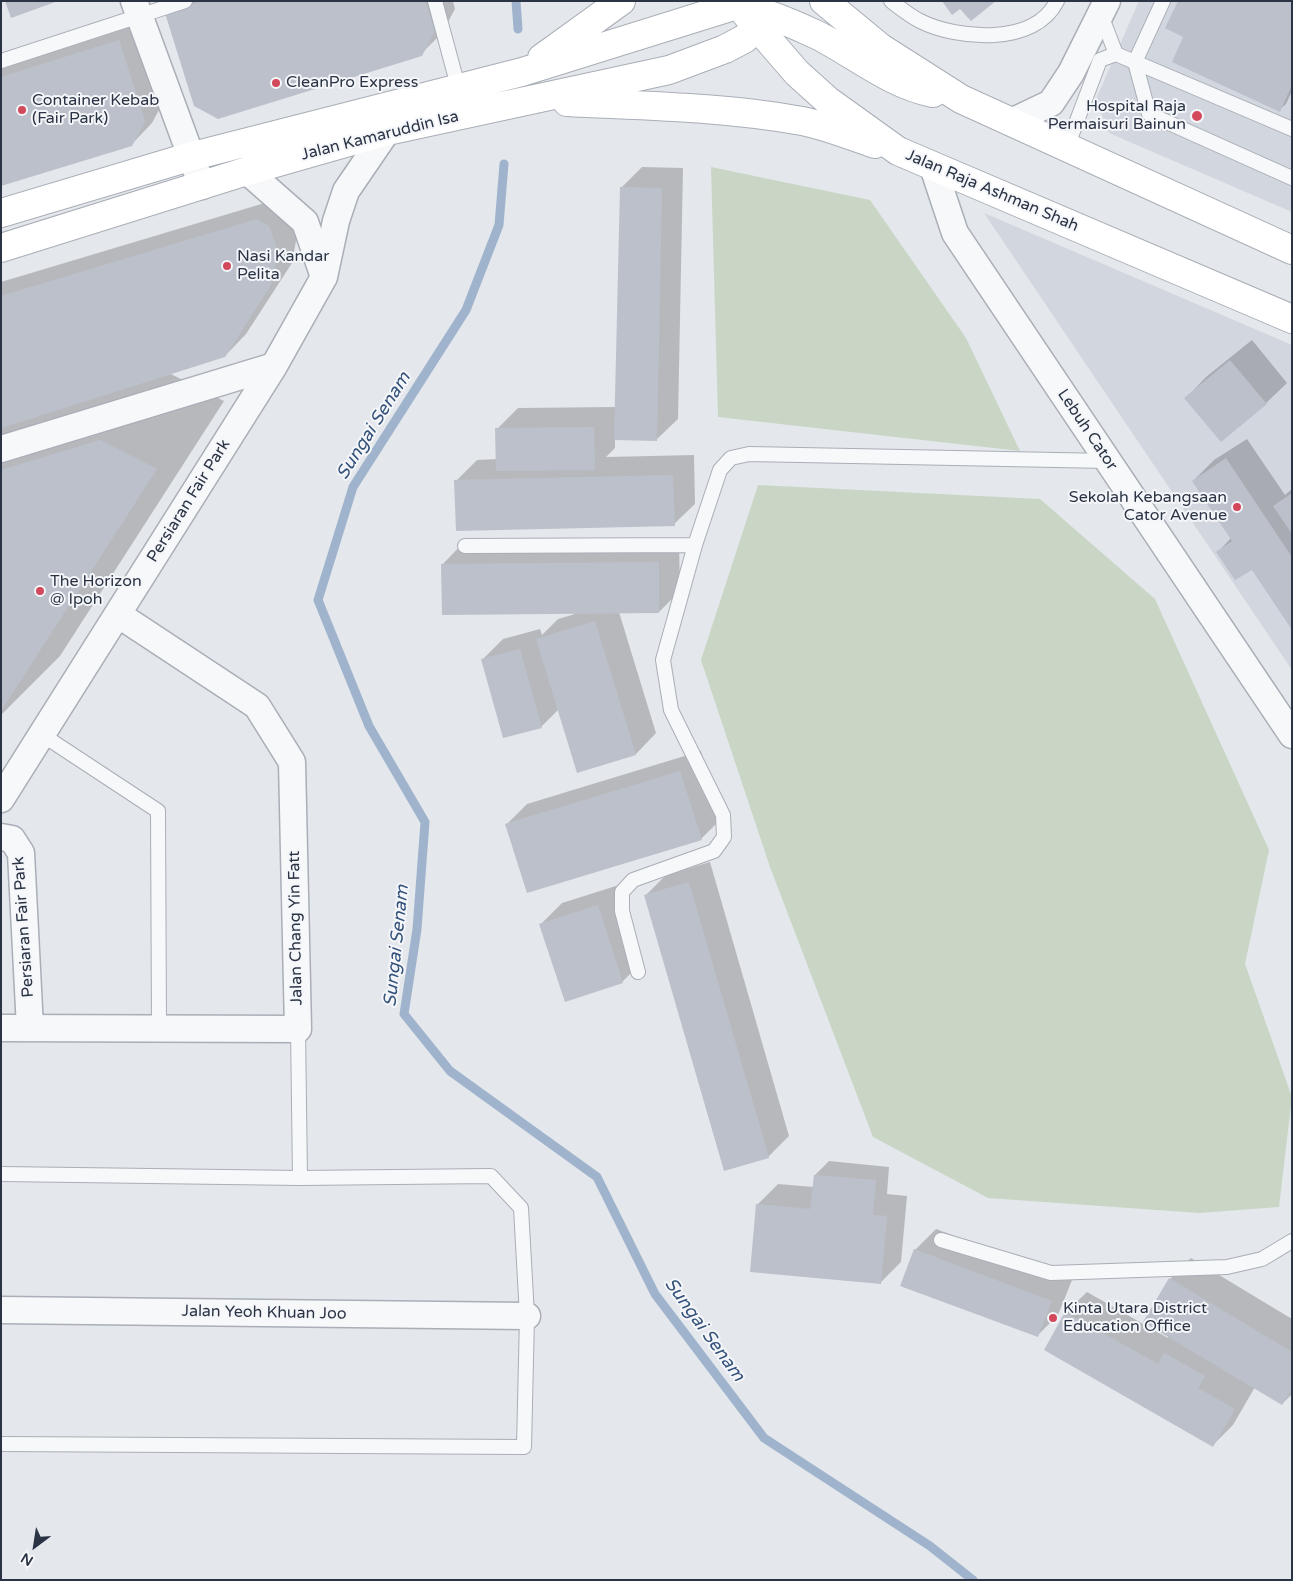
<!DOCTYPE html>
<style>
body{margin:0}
#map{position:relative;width:1293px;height:1581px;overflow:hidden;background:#e4e7ec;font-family:"Varela Round",sans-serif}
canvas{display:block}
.frame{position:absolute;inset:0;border:2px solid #2b3445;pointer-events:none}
.north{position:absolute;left:10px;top:1521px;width:50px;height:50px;-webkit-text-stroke:4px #f4f6f9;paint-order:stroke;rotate:211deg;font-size:14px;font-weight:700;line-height:20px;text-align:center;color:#2b3445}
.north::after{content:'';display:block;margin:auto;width:18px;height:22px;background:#2b3445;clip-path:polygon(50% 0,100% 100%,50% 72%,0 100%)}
</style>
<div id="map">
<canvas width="1293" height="1581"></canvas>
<div class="frame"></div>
<div class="north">N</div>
</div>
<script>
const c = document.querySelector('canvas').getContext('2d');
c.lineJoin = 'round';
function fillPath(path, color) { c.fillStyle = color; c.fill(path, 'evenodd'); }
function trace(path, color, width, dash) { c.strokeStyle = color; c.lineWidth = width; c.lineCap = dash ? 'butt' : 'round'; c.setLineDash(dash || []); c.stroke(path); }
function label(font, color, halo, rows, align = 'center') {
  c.font = font + ' "Varela Round",sans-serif'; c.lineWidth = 4; c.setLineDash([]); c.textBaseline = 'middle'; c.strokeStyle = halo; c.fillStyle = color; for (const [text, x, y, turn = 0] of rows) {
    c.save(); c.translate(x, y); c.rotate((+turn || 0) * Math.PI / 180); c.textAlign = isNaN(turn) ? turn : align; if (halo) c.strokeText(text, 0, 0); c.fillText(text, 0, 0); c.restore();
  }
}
const built = new Path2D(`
 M1139 1H1292V212L1109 133 1096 99Z
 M984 213 1292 345V670Z`);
const green = new Path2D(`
 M711 167 870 200 966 338 1020 451 718 417Z
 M758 485 1040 499 1155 599 1269 850 1245 964 1292 1097 1279 1207 1199 1213 988 1198 873 1137 770 867 701 660Z`);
const shadow = new Path2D(`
 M178 1H453L455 9 442 33 421 54 219 117Z
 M1292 1V91L1286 104 1279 110Z
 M140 20 165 99 152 123 131 145 1 185V64Z
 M642 167 683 168 678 419 657 439 615 438V448L606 457 694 455 695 504 674 524 456 481 477 460 497 459V429L518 408 616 407 621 188Z
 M278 199 298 230 292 263 246 334 225 356 169 373 224 401 60 656 1 715V282Z
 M1252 340 1287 383 1266 403 1186 398 1206 377Z
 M1247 439 1285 495 1292 489V628L1252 568 1217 553 1231 538 1193 481 1214 460Z
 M679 541 680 591 659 612H619L656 733 636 754 559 709 541 727 482 660 503 639 540 629 542 635 558 619 575 614 443 564 463 543Z
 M701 751 722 818 701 839 506 825 527 804Z
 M710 862 789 1136 768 1157 645 896 666 875Z
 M619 885 643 961 622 982 541 924 562 903Z
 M829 1161 889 1167 887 1194 907 1196 901 1262 880 1283 757 1205 778 1184 814 1187 815 1175Z
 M936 1229 1072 1280 1058 1315 1037 1336 915 1250Z
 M1191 1258 1292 1319V1394L1282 1404 1255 1387 1233 1425 1213 1445 1045 1349 1066 1312 1087 1292 1168 1338 1170 1279Z`);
const stream = new Path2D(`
 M516 1 518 29
 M504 164 499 225 466 310 353 487 318 600 369 726 425 822 417 929 404 1014 450 1071 597 1177 655 1294 764 1438 930 1546 973 1580`);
const building = new Path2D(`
 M5 1H58L11 18Z
 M203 1H425L435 31 422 56 218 119 194 106 165 13Z
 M942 1H996L971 21 960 9 952 15Z
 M1178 1H1292V85L1280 112 1172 62 1183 37 1165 28Z
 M119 40 145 121 132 146 1 186V77Z
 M620 187 662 188 657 441 614 440Z
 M257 219 269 226 278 251 271 285 225 357 1 428V296Z
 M1230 360 1267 404 1221 442 1184 398Z
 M594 427 595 470 496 471 495 428Z
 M100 440 157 469 1 711V470Z
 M1226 458 1292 557V630L1252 570 1235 580 1216 552 1232 541 1192 481Z
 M673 475 675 526 456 531 454 480Z
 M1292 493V534L1273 506Z
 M659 562V613L442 615 441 564Z
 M595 621 636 755 577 773 536 639Z
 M520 649 542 728 503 738 481 659Z
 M680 771 702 840 527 893 505 824Z
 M689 882 769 1158 724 1171 644 895Z
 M598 905 623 983 565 1002 539 924Z
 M814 1175 876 1180 873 1215 887 1216 881 1284 750 1272 756 1204 810 1209Z
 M914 1249 1052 1301 1038 1337 900 1286Z
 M1169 1278 1292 1352V1389L1282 1405 1143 1322Z
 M1065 1312 1158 1364 1164 1353 1205 1376 1198 1388 1235 1409 1213 1447 1044 1350Z`);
const lane = new Path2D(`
 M435 1 459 90
 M891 1C900 8 910 16 920 21 958 40 1035 46 1057 1
 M1163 1 1135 62 1149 114 1292 178
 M1101 15 1116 54
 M1 61 185 1
 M1067 147 1100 60 1116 54 1292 129
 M465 546 695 545
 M41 734 158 811 159 1028
 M638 972 622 911V892L633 880 714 851 724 837 723 815 671 710 663 660 695 545 720 470 731 458 749 454 1108 461
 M298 1029 300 1178
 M1 1174 300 1178 491 1176 521 1208 527 1316 524 1447 1 1444
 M941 1240 1051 1273 1227 1267 1262 1259 1292 1241`);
const street = new Path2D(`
 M134 1 202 186
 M1011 122 1051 103 1071 73 1107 1
 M933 167 955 233 1292 735
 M247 171 305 222 324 277
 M1 449 274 366
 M1 799 274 366 324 277 336 221 346 191 387 131
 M1 837 12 839 21 853 30 1028
 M1 1028 298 1029 292 762 257 706 119 615
 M1 1310 527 1316`);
const secondary = new Path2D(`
 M824 1 881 48 961 99 1292 250
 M745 7C769 14 794 24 817 35 855 54 889 84 933 93
 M746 14 797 73 827 100 898 151 1292 319
 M542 58 621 1
 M567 102C645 106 725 107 802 121 827 126 851 136 875 144
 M1 213 189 157 522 72 737 5
 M1 248 247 171 387 131 669 70 725 49 744 39 757 28 763 12 760 1`);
const markers = [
 [276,83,5,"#d1495b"],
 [22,110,5,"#d1495b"],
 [1197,116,6,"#d1495b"],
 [227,266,5,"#d1495b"],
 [1237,507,5,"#d1495b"],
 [40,591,5,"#d1495b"],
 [1053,1318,5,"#d1495b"]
];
const poiNames = [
 ["CleanPro Express",286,83],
 ["Container Kebab",32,101],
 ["(Fair Park)",32,119],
 ["Hospital Raja",1186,107,"right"],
 ["Permaisuri Bainun",1186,125,"right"],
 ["Nasi Kandar",237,257],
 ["Pelita",237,275],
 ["Sekolah Kebangsaan",1227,498,"right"],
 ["Cator Avenue",1227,516,"right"],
 ["The Horizon",50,582],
 ["@ Ipoh",50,600],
 ["Kinta Utara District",1063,1309],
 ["Education Office",1063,1327]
];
const streetNames = [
 ["Jalan Kamaruddin Isa",380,136,-14],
 ["Jalan Raja Ashman Shah",992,191,23],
 ["Lebuh Cator",1087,430,56],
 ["Persiaran Fair Park",189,501,-58],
 ["Persiaran Fair Park",24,927,-94],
 ["Jalan Chang Yin Fatt",296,928,-91],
 ["Jalan Yeoh Khuan Joo",264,1313,1]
];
const waterNames = [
 ["Sungai Senam",374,426,-58],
 ["Sungai Senam",397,946,-84],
 ["Sungai Senam",704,1330,54]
];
fillPath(built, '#d2d6de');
fillPath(green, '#c9d6c5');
fillPath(shadow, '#0003');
trace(stream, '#9fb4cc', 9);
fillPath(building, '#bbc0ca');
trace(lane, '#a9aeb7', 16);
trace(street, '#a9aeb7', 29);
trace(secondary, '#a9aeb7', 30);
trace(lane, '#f7f8fa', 14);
trace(street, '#f7f8fa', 26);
trace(secondary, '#fff', 28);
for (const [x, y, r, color] of markers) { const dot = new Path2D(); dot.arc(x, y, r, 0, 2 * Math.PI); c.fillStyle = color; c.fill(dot); trace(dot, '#f4f6f9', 2); }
label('16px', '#2b3445', '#f4f6f9', poiNames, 'left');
label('16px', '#2b3445', '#f4f6f9', streetNames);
label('italic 18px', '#34527a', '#f4f6f9', waterNames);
</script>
